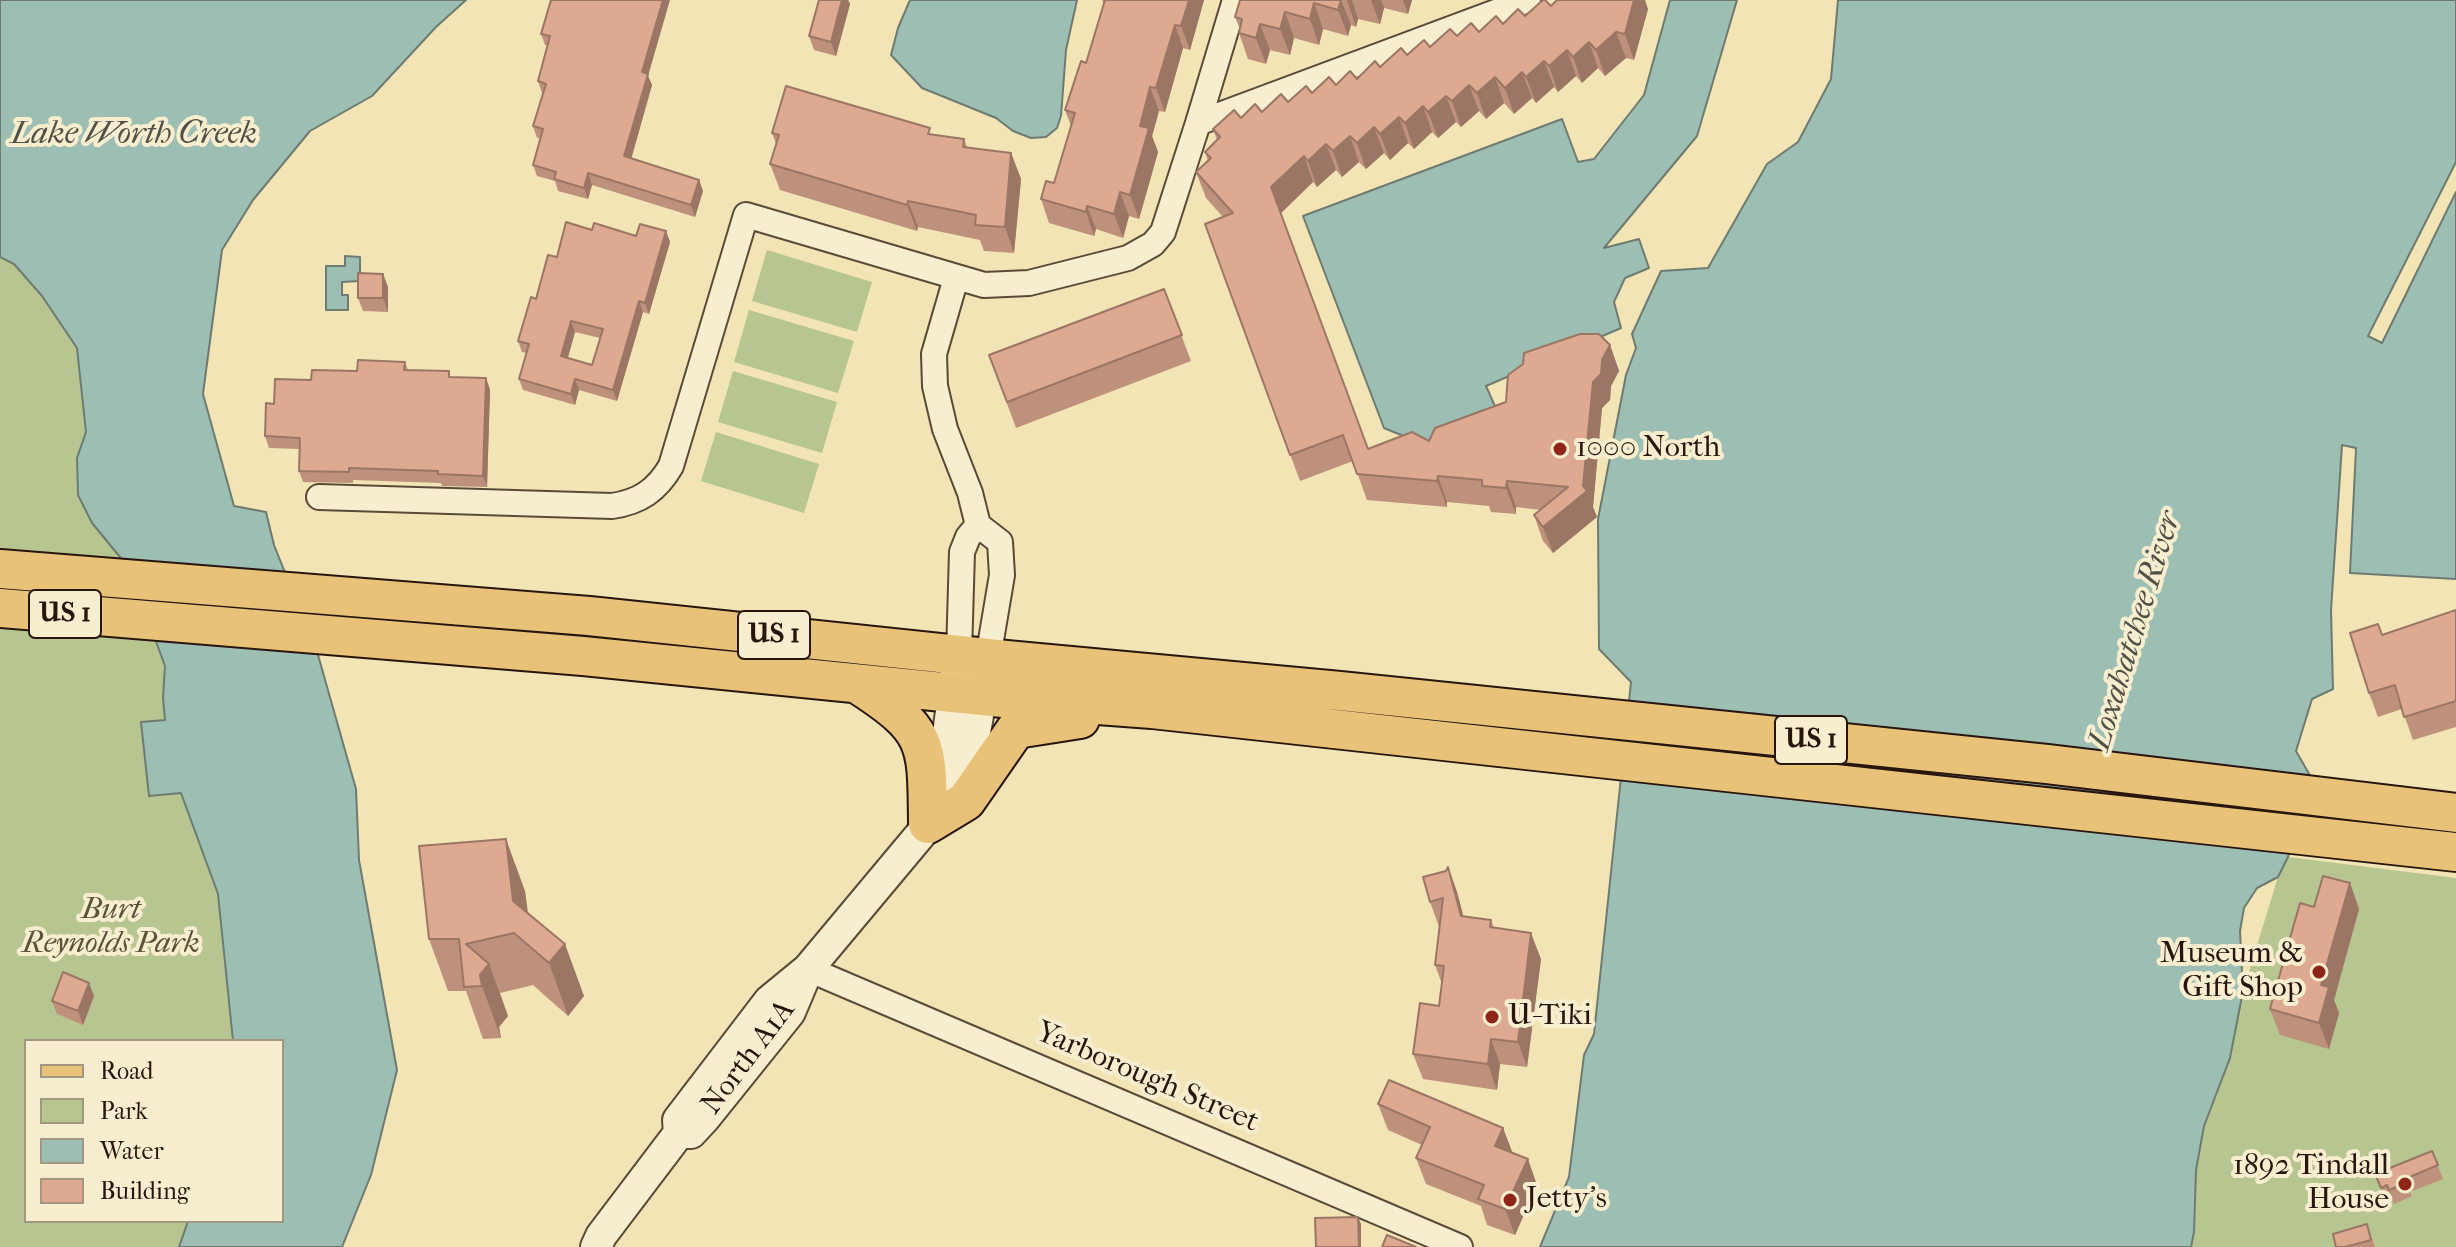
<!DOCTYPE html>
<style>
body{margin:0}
#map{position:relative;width:2456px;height:1247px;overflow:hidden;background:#f2e4b5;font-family:"IM FELL French Canon",serif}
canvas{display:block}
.legend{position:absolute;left:24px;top:1039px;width:260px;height:184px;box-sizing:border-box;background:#f7edcf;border:2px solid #a49782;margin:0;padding:10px 14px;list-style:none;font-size:24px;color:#28160e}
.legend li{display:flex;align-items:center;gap:16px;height:40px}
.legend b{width:40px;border:2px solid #a49782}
</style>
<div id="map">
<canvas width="2456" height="1247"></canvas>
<ul class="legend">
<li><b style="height:10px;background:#e9c27a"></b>Road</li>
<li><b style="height:22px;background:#b7c590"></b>Park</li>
<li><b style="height:22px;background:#9cbeb3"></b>Water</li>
<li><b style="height:22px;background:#dda990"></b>Building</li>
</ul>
</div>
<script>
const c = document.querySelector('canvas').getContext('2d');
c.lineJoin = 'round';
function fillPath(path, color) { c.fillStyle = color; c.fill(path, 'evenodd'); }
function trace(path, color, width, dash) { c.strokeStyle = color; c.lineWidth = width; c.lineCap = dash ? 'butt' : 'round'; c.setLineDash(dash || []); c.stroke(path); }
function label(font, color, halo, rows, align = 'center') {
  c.font = font + ' "IM FELL French Canon",serif'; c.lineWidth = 8; c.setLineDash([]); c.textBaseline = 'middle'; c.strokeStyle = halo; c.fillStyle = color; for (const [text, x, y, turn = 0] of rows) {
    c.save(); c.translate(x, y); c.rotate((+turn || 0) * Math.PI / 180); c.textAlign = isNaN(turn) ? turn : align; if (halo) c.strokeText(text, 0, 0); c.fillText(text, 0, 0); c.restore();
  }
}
const green = new Path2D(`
 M767 250 872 282 857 332 752 301Z
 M0 257 14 263 42 296 77 348 86 432 77 458 129 568 165 667 163 698 165 720 141 723 149 795 181 792 218 894 233 1038V1041H26V1221H188L179 1247H0Z
 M749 310 854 341 838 393 734 362Z
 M733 371 837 402 822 453 718 422Z
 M716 432 819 464 804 513 701 481Z
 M2288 857 2456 878V1247H2191L2194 1232 2196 1170 2204 1126 2230 1058 2243 991 2278 877Z`);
const water = new Path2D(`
 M0 0H466L436 27 372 96 310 131 253 200 222 250 203 394 234 506 266 512 274 545 318 655 356 789 359 860 397 1070 371 1175 342 1247H179L188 1221H282V1041H233L218 894 181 793 149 796 141 722 165 720 163 698 165 666 129 568 92 523 78 495 77 458 86 432 77 348 42 296 14 264 0 257Z
 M910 0H1077L1066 50 1061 116 1057 128 1046 137 1031 138 1013 131 996 118 922 88 891 55 898 28Z
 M1670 0H1737L1697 136 1604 248 1639 239 1649 268 1625 278 1614 302 1621 328 1486 386 1502 422 1430 447 1384 428 1303 216 1562 119 1578 162 1594 159 1644 95Z
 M1838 0H2456V162L2368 336 2382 343 2456 192V579L2350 573 2356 448 2342 445 2331 610 2333 689 2312 699 2296 751 2312 779 2288 857 2278 877 2257 888 2244 908 2240 931 2243 991 2230 1058 2204 1126 2196 1170 2194 1232 2191 1247H1540L1569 1177 1584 1055 1594 1034 1631 682 1599 649 1598 519 1626 375 1636 348 1632 334 1661 271 1708 268 1767 164 1798 142 1831 79Z
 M345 256 360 257V281L342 282V295H348V310H326V266H345Z`);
const minor = new Path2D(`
 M1198 123 1235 0
 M956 278 934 354 935 386 945 429 970 493 978 525 1000 542 1002 575 988 658
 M319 497 612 506C640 502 657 490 671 466L746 215 984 285 1029 283 1128 258 1153 244 1163 232 1198 123 1528 0
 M959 654 962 552 968 537 978 525
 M808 969 1460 1247`);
const tertiary = new Path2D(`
 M934 803 944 765 956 673
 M685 1133H691L704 1119 790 1012 806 974
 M596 1247 601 1236 679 1133 678 1120 769 1001 808 969 956 792 968 772 985 676`);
const primary = new Path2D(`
 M0 569 589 616 1006 660 1340 691 2047 764 2456 813
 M0 608 583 656 1003 698 1152 709 2456 852
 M859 685C930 731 927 743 928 824
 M928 824 966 801 1016 729 1080 719`);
const wall = new Path2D(`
 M551 0 648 76 652 85 631 158 699 180 703 191 695 217 592 185 588 199 558 191 555 181 537 176 533 165 540 138H537L533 126 543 93H542L538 81 548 46 545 45 541 34Z
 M819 0H848L850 4 836 56 814 50 809 36Z
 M1102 0H1204L1190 50 1183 48 1165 112 1159 111 1152 136 1158 152 1139 219 1129 216 1123 238 1096 229 1094 236 1049 223 1041 199 1054 183 1071 126 1065 110 1086 63 1093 42 1104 4Z
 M1240 0H1412L1408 14 1384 8 1380 24 1358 19 1356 27 1351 25 1348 36 1323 29 1319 45 1294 38 1290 55 1270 50 1266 64 1248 59 1239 33 1240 29 1235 17Z
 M1551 6 1648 9 1634 60 1626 58 1605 76 1598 68 1582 83 1576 76 1558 92 1554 87 1536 103 1532 98 1514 114 1504 103 1486 119 1479 111 1461 127 1456 122 1438 138 1432 132 1414 149 1408 143 1390 160 1384 153 1366 169 1359 162 1342 177 1336 170 1317 187 1313 182 1281 213 1368 449 1429 441 1506 402 1610 345 1619 371 1611 386 1610 400 1602 408 1593 507 1597 517 1553 553 1543 541 1534 515 1541 510 1516 507V514L1491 512 1489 506 1447 502V507L1367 500 1353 461 1300 481 1205 224 1223 217 1206 198 1196 172 1208 161 1205 152 1217 140 1213 129 1241 118 1262 112 1336 85 1357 79 1407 55 1457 36 1479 32 1525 16Z
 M772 133 932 135 964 139 967 147 1011 153 1021 179 1014 253 984 251 980 240 918 227 917 231 780 190 770 164 776 144Z
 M592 230 636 236 666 231 670 242 649 314 643 312 617 401 579 390 575 405 523 390 519 379 527 353 522 352 518 341 536 299 557 257ZM575 332 600 338 592 365 568 358Z
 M383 274 388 287V312L363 311 358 298Z
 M1164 289 1191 361 1016 428 989 355Z
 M405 362 408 370 452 377 486 378 490 390 487 487 442 486 441 483 353 480V483L303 482 299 471 300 449 269 448 265 436 274 404 311 380Z
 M2456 610V727L2413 740 2402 709 2378 717 2369 693 2382 635Z
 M1448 867 1457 892 1463 916 1491 920 1494 928 1541 959 1527 1067 1500 1064 1497 1090 1423 1079 1413 1054 1439 1006 1442 984 1435 965 1439 927 1430 902Z
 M2350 883 2359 909 2334 1000 2339 1013 2329 1049 2280 1035 2270 1009 2314 907Z
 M525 891 528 913 584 996 568 1016 533 985 500 993 508 1016 499 1027 501 1038 483 1039 466 991H448L429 939Z
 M94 996 83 1025 57 1014 52 1001Z
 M1378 1104 1503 1128 1512 1153 1537 1185 1515 1235 1487 1225 1481 1206 1426 1184 1416 1158 1422 1145 1388 1130Z
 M2432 1151 2443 1179 2410 1192 2412 1196 2394 1204 2392 1199 2386 1201 2375 1174Z
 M2367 1224 2375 1247H2336Z`);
const shadedWall = new Path2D(`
 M663 0H670L648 76 652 85 629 167 624 156 642 72Z
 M842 0H848L850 4 836 56 831 42Z
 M1189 0H1204L1190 50 1181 26Z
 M1341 0 1351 25 1348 36 1338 10Z
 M1347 0H1352L1358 19 1356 27Z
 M1371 0H1381L1384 8 1380 24Z
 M1403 0H1412L1408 14Z
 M1634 0H1645L1648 9 1634 60 1625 34Z
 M1314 3 1323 29 1319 45 1310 19Z
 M1285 12 1294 38 1290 55 1280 29Z
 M1260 24 1270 50 1266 64 1256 38Z
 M1175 25 1183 48 1165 112 1156 88Z
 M1616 32 1626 58 1605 76 1596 50Z
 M1589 42 1598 68 1582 83 1573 57Z
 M1567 50 1576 76 1558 92 1549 66Z
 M1544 61 1554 87 1536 103 1526 77Z
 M1522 72 1532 98 1514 114 1505 88Z
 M1495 77 1504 103 1486 119 1477 93Z
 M1469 85 1479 111 1461 127 1452 101Z
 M1150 87 1159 111 1152 136 1158 152 1139 219 1130 195 1140 126Z
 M1446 96 1456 122 1438 138 1428 112Z
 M1423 106 1432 132 1414 149 1405 123Z
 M1399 117 1408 143 1390 160 1380 134Z
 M1374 127 1384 153 1366 169 1357 143Z
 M1350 136 1359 162 1342 177 1333 151Z
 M1326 144 1336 170 1317 187 1308 161Z
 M1011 153 1021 179 1014 253 1005 227Z
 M1304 156 1313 182 1281 213 1271 187Z
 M588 173 592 185 588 199 584 188Z
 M699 180 703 191 695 217 691 205Z
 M1120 192 1129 216 1123 238 1114 214Z
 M908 201 918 227 917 231 907 205Z
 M1087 206 1096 229 1094 236 1086 212Z
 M666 231 670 242 649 314 645 303Z
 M383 274 388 287V312L383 298Z
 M639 301 643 312 617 401 613 390Z
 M571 321 575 332 565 367 561 356Z
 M1610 345 1619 371 1611 386 1610 400 1602 408 1593 507 1597 517 1553 553 1543 527 1583 486 1593 382 1602 360Z
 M486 378 490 390 487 487 483 476Z
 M575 379 579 390 575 405 571 394Z
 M1438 476 1447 502V507L1437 481Z
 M1507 481 1516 507V514L1506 488Z
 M506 839 525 891 532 949 513 901Z
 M1448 867 1457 892 1470 941 1461 916Z
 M2350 883 2359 909 2334 1000 2339 1013 2329 1049 2319 1023 2321 985Z
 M1531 933 1541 959 1527 1067 1518 1042Z
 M565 944 584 996 568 1016 549 963Z
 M489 964 508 1016 499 1027 501 1038 482 986 480 975Z
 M89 983 94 996 83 1025 78 1011Z
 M1491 1039 1500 1064 1497 1090 1488 1064Z
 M1503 1128 1513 1154 1495 1146Z
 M1528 1159 1537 1185 1515 1235 1505 1209Z
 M1358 1217 1361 1224V1247H1359Z`);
const building = new Path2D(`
 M551 0H663L642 72 648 74 624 156 699 180 691 205 588 173 584 188 554 179 556 172 533 165 543 129 533 126 546 84 538 81 550 36 541 34Z
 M819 0H842L831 42 809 36Z
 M1105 0H1189L1181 26 1175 25 1156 88 1150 87 1140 126 1149 128 1130 195 1120 192 1114 214 1087 206 1086 212 1041 199 1046 181 1054 183 1075 113 1065 110 1081 61 1086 63Z
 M1240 0H1341L1338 10 1314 3 1310 19 1285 12 1280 29 1260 24 1256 38 1239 33 1242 19 1235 17Z
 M1543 0H1545L1551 6 1557 0H1634L1625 34 1616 32 1596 50 1589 42 1573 57 1567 50 1549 66 1544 61 1526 77 1522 72 1505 88 1495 77 1477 93 1469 85 1452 101 1446 96 1428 112 1423 106 1405 123 1399 117 1380 134 1374 127 1357 143 1350 136 1333 151 1326 144 1308 161 1304 156 1271 187 1368 449 1412 432 1429 441 1435 428 1506 402 1508 375 1523 364 1524 353 1580 334H1599L1610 345 1602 360 1601 374 1593 382 1583 486 1587 491 1543 527 1534 515 1568 487 1507 481 1506 488 1482 486V480L1438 476 1437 481 1357 474 1343 435 1290 455 1205 224 1233 213 1196 172 1211 158 1205 152 1220 137 1213 129 1234 110 1241 118 1255 104 1262 112 1281 94 1288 102 1306 86 1312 93 1329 77 1336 85 1350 71 1357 79 1375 61 1380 67 1401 48 1407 55 1424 40 1430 47 1450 29 1457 36 1471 23 1479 32 1496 16 1503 24 1518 9 1525 16Z
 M786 86 930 128 928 134 964 139 963 147 1011 153 1005 227 975 225 976 215 908 201 907 205 770 164 779 135 772 133Z
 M566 222 592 230 594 223 636 236 640 224 666 231 645 303 639 301 613 390 575 379 571 394 519 379 529 344 518 341 531 297 536 299 548 255 557 257ZM571 321 603 329 592 365 561 356Z
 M358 273 383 274V298H358Z
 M1164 289 1182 335 1007 402 989 355Z
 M358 360 405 362 404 370 449 371V377L486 378 483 476 438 474V471L349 468V472L299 471 300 438 265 436 266 403 274 404 275 379 311 380 312 370 357 371Z
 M2456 610V701L2404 717 2395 685 2369 693 2350 633 2378 624 2382 635Z
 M506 839 513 901 565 944 549 963 514 933 466 944 489 964 480 975 482 986 464 987 459 939H429L419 846Z
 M1448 867 1461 916 1491 920 1490 927 1531 933 1518 1042 1491 1039 1488 1064 1413 1054 1420 1003 1439 1006 1444 966 1435 965 1443 898 1430 902 1423 877 1446 871Z
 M2323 876 2350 883 2321 985 2329 987 2319 1023 2270 1009 2300 903 2314 907Z
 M63 972 89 983 78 1011 52 1001Z
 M1389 1080 1503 1128 1495 1146 1528 1159 1505 1209 1478 1199 1484 1185 1416 1158 1430 1127 1378 1104Z
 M2432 1151 2438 1165 2405 1179 2407 1183 2389 1190 2387 1185 2381 1188 2375 1174Z
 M1358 1217 1359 1247H1316L1315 1218Z
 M2367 1224 2371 1240 2345 1247H2336L2333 1234Z
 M1387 1235 1416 1247H1382Z`);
const markers = [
 [1560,449,8,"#8f2418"],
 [2319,972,8,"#8f2418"],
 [1492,1017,8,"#8f2418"],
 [2405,1184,8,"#8f2418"],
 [1510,1200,8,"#8f2418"]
];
const shields = [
 [65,614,72],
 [774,635,72],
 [1811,740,72]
];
const shieldNames = [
 ["US 1",65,614],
 ["US 1",774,635],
 ["US 1",1811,740]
];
const poiNames = [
 ["1000 North",1576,449],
 ["Museum &",2303,955,"right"],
 ["Gift Shop",2303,989,"right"],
 ["U-Tiki",1508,1017],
 ["1892 Tindall",2389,1167,"right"],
 ["House",2389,1201,"right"],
 ["Jetty's",1526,1200]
];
const parkNames = [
 ["Burt",111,911],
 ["Reynolds Park",111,945]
];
const streetNames = [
 ["North A1A",749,1058,-53],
 ["Yarborough Street",1147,1078,23]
];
const waterNames = [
 ["Lake Worth Creek",134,135],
 ["Loxahatchee River",2136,631,-73]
];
fillPath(green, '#b7c590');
fillPath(water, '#9cbeb3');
trace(water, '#6e7b71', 2);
trace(minor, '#5a4a38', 28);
trace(tertiary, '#5a4a38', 34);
trace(primary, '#28160e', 42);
trace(minor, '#f7edcf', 24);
trace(tertiary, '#f7edcf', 30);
trace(primary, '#e9c27a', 38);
fillPath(wall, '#be917c');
fillPath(shadedWall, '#9b7665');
fillPath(building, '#dda990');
trace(building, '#9b7665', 2);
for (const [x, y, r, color] of markers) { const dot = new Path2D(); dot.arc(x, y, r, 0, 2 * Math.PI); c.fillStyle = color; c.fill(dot); trace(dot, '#f7edcf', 3); }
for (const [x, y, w] of shields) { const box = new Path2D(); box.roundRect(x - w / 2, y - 24, w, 48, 6); c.fillStyle = '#f7edcf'; c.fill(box); trace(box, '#28160e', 2); }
label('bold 28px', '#28160e', null, shieldNames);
label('30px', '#28160e', '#f7edcf', poiNames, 'left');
label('italic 30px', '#5a533c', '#f7edcf', parkNames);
label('30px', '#28160e', '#f7edcf', streetNames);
label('italic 32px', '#515148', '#f7edcf', waterNames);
</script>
